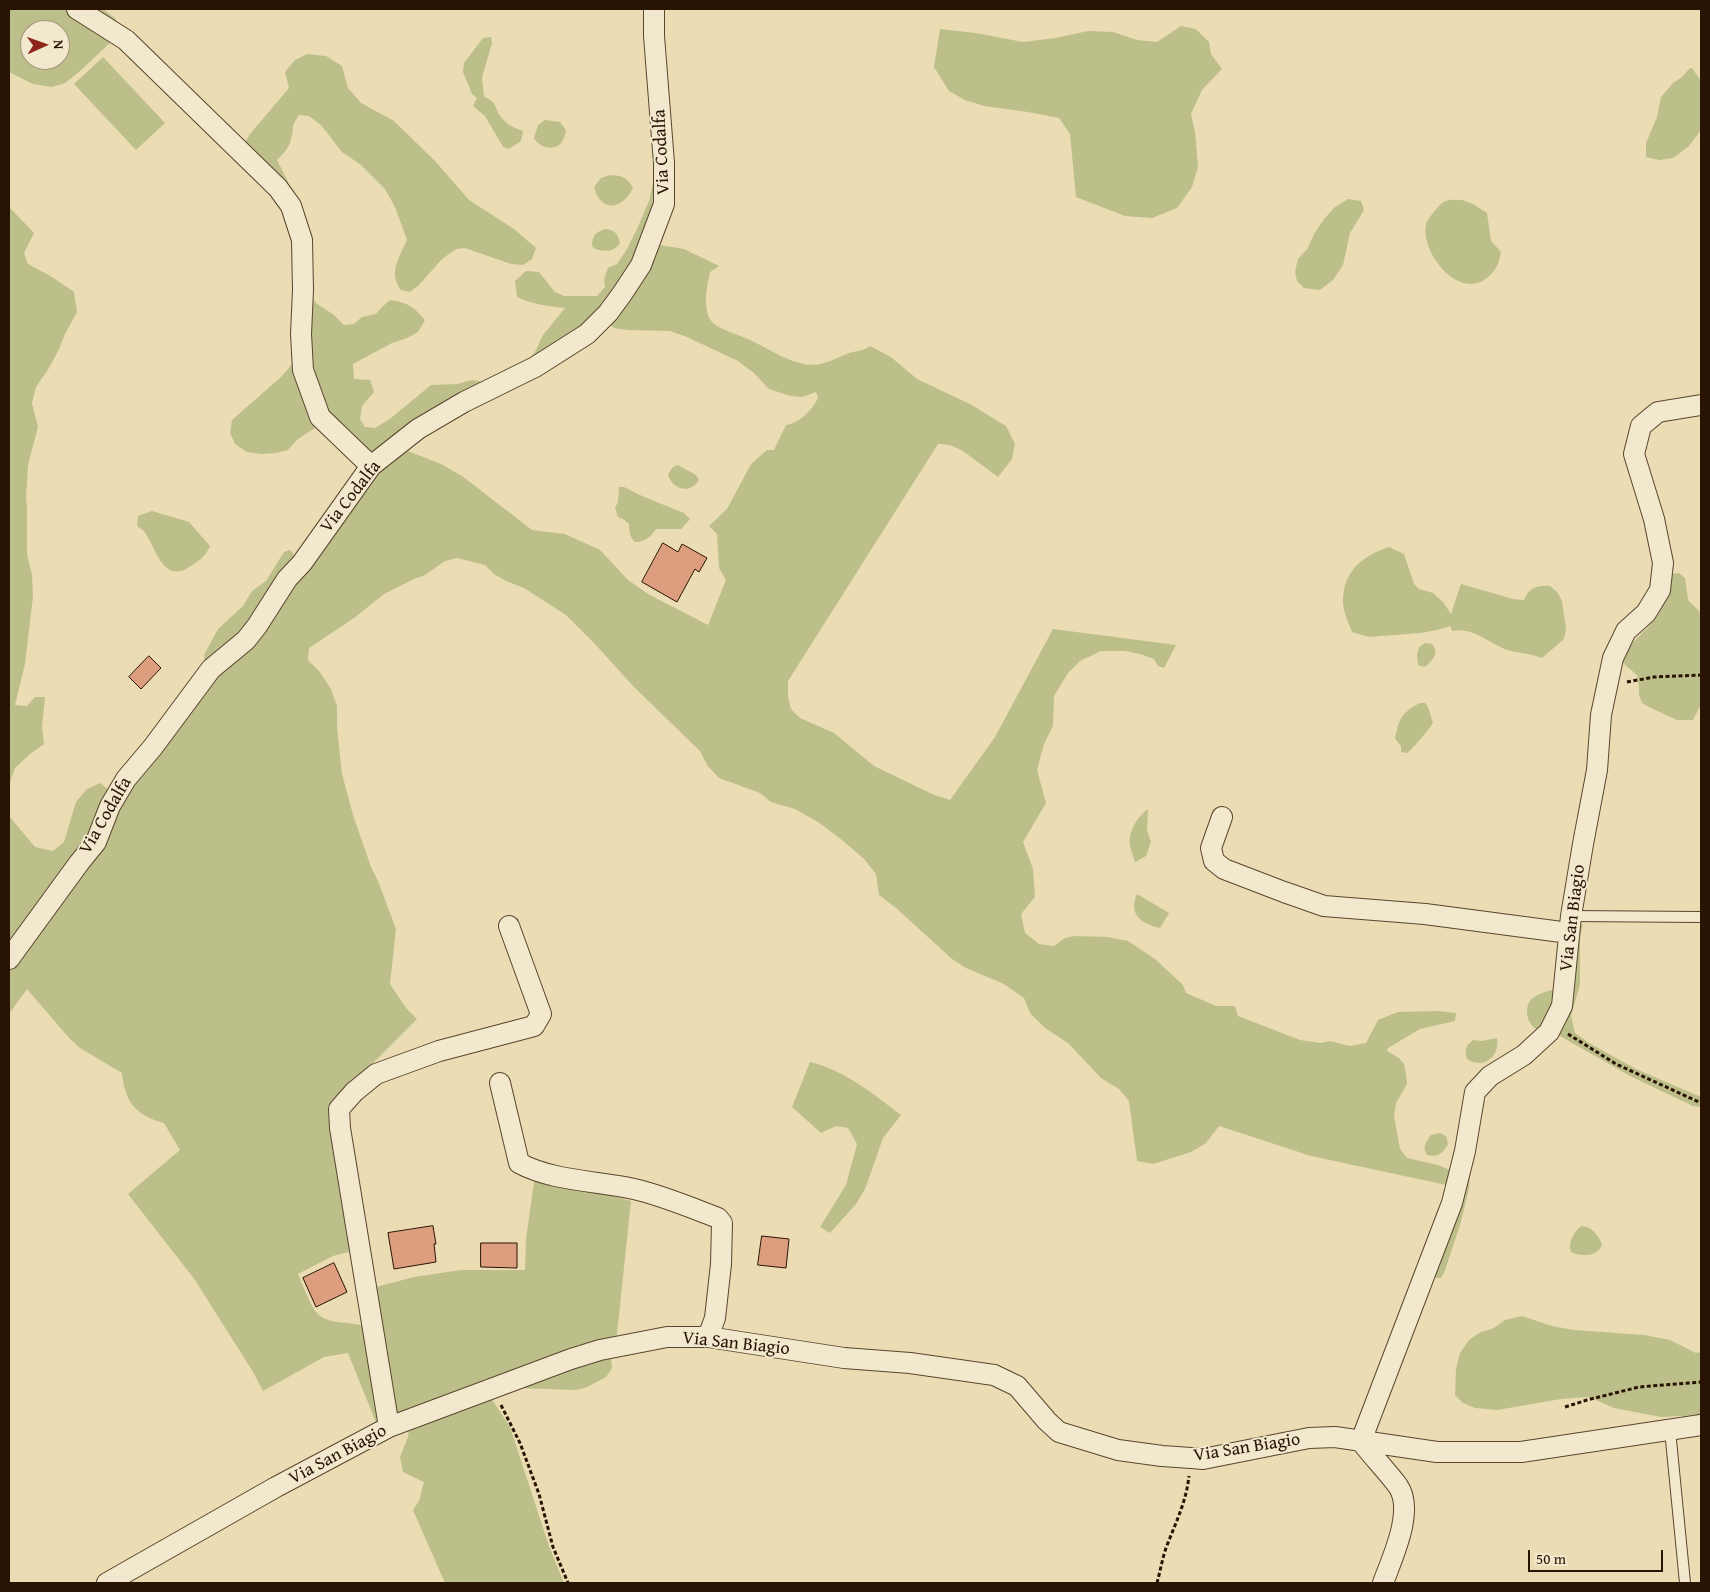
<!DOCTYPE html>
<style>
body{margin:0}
#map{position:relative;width:1710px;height:1592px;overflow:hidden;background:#ebdcb3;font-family:"Gentium Book Plus",serif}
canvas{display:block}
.frame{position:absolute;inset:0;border:10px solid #291302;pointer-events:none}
.north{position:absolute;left:20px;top:20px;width:50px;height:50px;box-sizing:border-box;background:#f2e8ce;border:1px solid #a2937c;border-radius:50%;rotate:88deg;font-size:14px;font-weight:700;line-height:20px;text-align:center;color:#291302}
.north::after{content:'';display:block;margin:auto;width:18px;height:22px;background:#8f2418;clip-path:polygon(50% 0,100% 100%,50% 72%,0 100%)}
.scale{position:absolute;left:1528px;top:1550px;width:135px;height:22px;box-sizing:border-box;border:2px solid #291302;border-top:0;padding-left:6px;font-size:15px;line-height:18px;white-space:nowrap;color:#291302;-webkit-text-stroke:4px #f2e8ce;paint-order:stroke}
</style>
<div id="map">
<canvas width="1710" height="1592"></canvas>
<div class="frame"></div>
<div class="north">N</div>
<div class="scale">50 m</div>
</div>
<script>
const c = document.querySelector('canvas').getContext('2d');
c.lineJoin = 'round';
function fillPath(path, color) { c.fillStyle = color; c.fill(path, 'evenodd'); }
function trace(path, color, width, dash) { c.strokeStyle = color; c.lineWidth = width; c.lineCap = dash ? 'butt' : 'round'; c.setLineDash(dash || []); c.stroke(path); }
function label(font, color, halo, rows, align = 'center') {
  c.font = font + ' "Gentium Book Plus",serif'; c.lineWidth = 4; c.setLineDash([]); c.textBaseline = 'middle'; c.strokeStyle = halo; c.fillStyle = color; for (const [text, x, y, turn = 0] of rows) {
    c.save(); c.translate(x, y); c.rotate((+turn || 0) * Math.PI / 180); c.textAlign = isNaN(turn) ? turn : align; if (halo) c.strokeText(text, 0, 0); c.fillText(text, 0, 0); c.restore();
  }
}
const green = new Path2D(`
 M9 9H103L116 19V27L113 40 80 71 65 83 52 87 33 84 9 72ZM30 30H60V60H30Z
 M1181 26 1196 29 1209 42 1211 54 1222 69 1202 90 1191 114 1195 132 1198 167 1192 187 1177 208 1152 218 1125 216 1076 197 1070 134 1059 118 1028 112 984 106 965 100 949 91 934 67 940 29 976 33 1023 42 1056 38 1088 31 1113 32 1137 40 1157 42Z
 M491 37 492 43 482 77 484 97C499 102 493 108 502 118 507 125 515 128 523 131L521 141 509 149 503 147 485 116 473 106 477 98 472 94 463 72 464 63 483 38Z
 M307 54 326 56 342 66 348 88 361 103 394 121 436 162 469 200 514 229 536 248 532 259 523 265 511 264 465 248 456 249 442 259 419 285 410 292 401 290C388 272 399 258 407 240L395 207 385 189 361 165 342 152 321 125 309 116 299 115C290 128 295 126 291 139 289 148 283 154 277 160L288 182 285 188 244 144 250 134 289 88 285 72 295 60Z
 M103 57 165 123 136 150 74 84Z
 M1692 68 1701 81V130L1689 146 1673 158 1659 160 1646 157V143L1657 117 1661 97 1673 83 1682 77 1689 69Z
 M545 120 560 122 566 130C565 136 563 142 559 145 550 151 538 146 534 138L538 125Z
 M658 158 662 203 646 243 596 320 525 366 535 352 543 335 565 308C547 306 535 305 517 297L515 281 526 271 539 272 555 292 564 296H597L605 287 604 279 608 268 617 264 627 249 637 229 649 201Z
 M610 175C622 175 627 178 633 188 622 210 601 213 594 187L601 178Z
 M1348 199 1361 201 1364 210 1350 233 1343 265 1333 280 1320 290 1304 288 1297 281 1295 272 1298 259 1308 248 1314 234 1325 218 1335 207Z
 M1462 200 1473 204 1487 213 1491 241 1501 252C1499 263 1496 271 1487 278 1458 301 1420 252 1426 224 1427 221 1430 217 1432 214 1436 210 1440 203 1446 201 1450 199 1457 200 1462 200Z
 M10 208 34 233 24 253 28 264 52 277 74 292 77 312 65 334 59 349 49 368 36 387 32 403 38 427 28 465 26 497 27 508V554L32 575 33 596 25 664 15 705 27 706 35 697H45L42 726 44 744 30 754 15 768 9 785Z
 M605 229C615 230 618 234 620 243 615 252 604 252 595 249L592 246C592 235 596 232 605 229Z
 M660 245 684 249 719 266 710 272C707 286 701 312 714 324 722 330 742 336 752 341 771 350 799 369 820 364 830 362 839 357 849 353 856 351 863 351 870 346L891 357 917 379 970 404 1006 426 1015 444 1012 459 998 477 963 451 950 445 938 444 788 681V697L791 709 800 718 834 733 874 766 932 794 950 800 995 737 1053 629 1176 645 1164 668 1158 666 1154 659 1140 654 1125 651H1101L1080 661 1068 673 1054 696 1053 726 1044 744 1037 770 1046 803 1023 842 1033 869 1035 897 1021 914 1025 933 1039 944 1054 946 1065 938 1075 936 1107 937 1128 941 1155 959 1183 985 1186 993 1216 1006H1235L1238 1016 1300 1040 1321 1043 1330 1041 1350 1046 1366 1043 1378 1020 1398 1012 1438 1011 1456 1013 1455 1021 1420 1029 1388 1048 1387 1051 1399 1058 1404 1064 1406 1074 1407 1084 1396 1103 1394 1116 1400 1149 1407 1158 1438 1165 1452 1171 1451 1186 1311 1156 1219 1126 1206 1143 1191 1152 1153 1164 1137 1161 1129 1101 1119 1089 1101 1078 1068 1043 1045 1028 1030 1013 1024 998 1004 984 966 968 952 959 896 908 879 895 876 874 864 859 842 840 818 822 795 809 771 802 760 793 719 778 707 765 700 751 634 687 594 643 566 615 524 588 506 581 494 574 485 565 457 558 445 561 425 575 414 579 384 594 354 618 309 648 308 660 319 671 331 689 337 706V727L342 774 353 815 371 867 378 881 396 929 390 984 406 1008 417 1019 334 1102 356 1250 333 1256 298 1274C302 1283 311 1307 317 1313 326 1323 342 1322 354 1324 359 1324 365 1327 370 1328L379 1430 348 1353 324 1357 263 1391 253 1372 195 1280 128 1194 180 1150 164 1123C135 1115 125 1102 122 1073L80 1048 70 1039 27 989 9 1014V967L140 770 360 483 400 448 441 464 462 476 532 530 565 534 600 550 628 580 648 594 708 625 726 580 719 568 717 534 709 526 727 509 751 464 767 450H774L786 425C800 423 812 410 818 398L816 392 802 397 791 396 769 389 754 373 738 361 687 337 670 331 628 330 614 328 607 323 640 279Z
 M312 298 316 303 334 315 344 325 354 324 362 317 376 314 382 307 390 300C407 302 414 307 425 320L418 332 407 338 392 343 353 364 354 379 370 380 374 392 362 406 360 419 365 427 375 428 391 418 431 385 457 384 472 380 484 382 372 464 321 424 298 439 288 450 276 453 261 454 247 452 235 444 230 433 232 420 281 377 294 362Z
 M678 465 696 475 699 480C689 496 671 488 668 474L673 467Z
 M619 487H624L642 496 674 509 684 513 690 519 681 529H656C650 537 646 542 635 542 630 537 629 532 629 524L623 519 618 517 615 508 618 502Z
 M152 511 189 522 210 546C206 556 200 560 191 566 164 585 157 551 146 534 144 530 141 529 137 526L138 516Z
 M1389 547 1404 554 1414 584 1419 589 1433 593 1443 602 1451 614 1461 584 1513 599 1524 600C1529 588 1537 585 1550 586L1557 592 1562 601 1566 629 1564 639 1542 658C1531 654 1521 653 1511 651 1490 645 1474 626 1452 631L1450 626 1437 630 1420 633 1369 637 1352 632C1349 623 1343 612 1343 602 1343 571 1362 556 1389 547Z
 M290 550 293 553 294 561 248 632 205 662 204 655 218 629 243 606 252 591 266 581 284 552Z
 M1679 573 1685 578 1688 600 1701 613V704L1693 720H1677L1651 708 1642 703 1639 695V686L1637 675 1623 663C1627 645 1638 638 1650 625 1664 611 1667 593 1668 574Z
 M1425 643 1432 644C1440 653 1432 661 1425 667L1418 665 1417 655 1419 647Z
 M1420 703H1425L1428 707 1433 723C1430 728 1411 751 1407 753L1401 752V746L1395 739C1399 719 1401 713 1420 703Z
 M100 783 111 792 101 817 9 950V816L35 847 53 851 64 842 76 802 87 789Z
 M1148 809 1147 830 1151 842 1146 856 1135 862C1134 857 1131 851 1130 846 1128 832 1137 817 1148 809Z
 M1137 894 1169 913 1160 928C1141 924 1128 914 1137 894Z
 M1583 924 1580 938V985L1571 1016 1575 1033 1589 1043 1636 1069 1701 1097V1107L1693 1106 1632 1077 1558 1035 1574 932Z
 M1561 988 1540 1031C1527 1027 1522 1006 1533 998 1541 992 1552 990 1561 988Z
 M1497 1038C1500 1057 1483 1070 1467 1059 1464 1050 1466 1045 1473 1040L1482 1041Z
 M810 1062C846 1071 872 1093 901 1115L883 1138 865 1189 856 1204 830 1233 820 1227 846 1185 857 1144 848 1128 836 1126 821 1133 792 1107Z
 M1440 1133 1446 1136 1448 1144C1443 1153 1438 1158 1427 1155 1422 1147 1426 1142 1431 1135Z
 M1467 1164 1470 1172 1469 1189 1460 1225 1444 1273 1441 1278H1436L1432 1274Z
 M535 1175 631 1201 616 1343 611 1356 612 1368 606 1377 587 1387 577 1390 516 1388 491 1398 510 1427 549 1546 564 1583H445L413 1510 419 1501 424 1482 403 1472 400 1457 408 1437 410 1418 397 1421 376 1287 414 1277 461 1270H525L526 1239Z
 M1581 1226C1593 1227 1597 1234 1602 1244 1599 1257 1581 1257 1571 1252 1568 1242 1573 1233 1581 1226Z
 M1522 1316 1552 1326 1574 1330 1644 1335 1670 1340 1696 1353 1701 1352V1415L1661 1417 1614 1408 1589 1397 1561 1399 1497 1410 1475 1408 1463 1403 1455 1395 1456 1369 1460 1353 1469 1340 1479 1333 1494 1328 1505 1320Z`);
const building = new Path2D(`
 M663 543 678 552 682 544 707 558 699 572 695 569 677 602 642 582Z
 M149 656 161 668 141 689 129 677Z
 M433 1226 436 1244H434L436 1262 394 1269 388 1233Z
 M762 1236 789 1239 786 1268 758 1265Z
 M481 1243H517V1268L481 1267Z
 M334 1263 347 1292 316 1307 303 1278Z`);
const path = new Path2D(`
 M1627 682 1654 677 1701 675
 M1568 1034 1616 1064 1701 1103
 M501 1405 520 1443 539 1494 553 1547 568 1583
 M1565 1407 1587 1400 1639 1387 1701 1382
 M1157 1583C1160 1572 1162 1560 1166 1548 1175 1524 1186 1503 1189 1476`);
const service = new Path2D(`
 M1571 916 1701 917
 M1670 1430 1685 1583`);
const minor = new Path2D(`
 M77 9 126 40 278 188 291 206 302 240 303 290 301 334 303 370 320 417 371 466
 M1222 817 1211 848 1214 861 1224 869 1284 892 1324 906 1425 914 1569 933
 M9 959 79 863 96 842 110 806 126 779 153 747 211 669 246 640 257 626 287 579 302 563 371 466 418 429 464 402 535 367 587 334 608 313 622 294 641 265 664 204V163L654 36V9
 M500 1083 519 1163C552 1181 598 1181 634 1189 661 1195 692 1208 718 1218L722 1223 721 1264 715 1318 708 1337
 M389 1427 340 1128 339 1109 354 1092 376 1074 439 1051 534 1026 541 1014 509 926
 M107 1583 276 1487 389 1427 571 1359 600 1350 667 1337H708L844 1358 910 1363 994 1375 1017 1386 1047 1421 1059 1432 1118 1450 1162 1456 1191 1458 1203 1459 1309 1438 1335 1437 1437 1452H1521L1701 1425
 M1383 1583C1392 1558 1415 1511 1398 1486 1387 1471 1372 1456 1361 1441L1452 1203 1465 1151 1475 1092 1490 1076 1524 1055 1549 1032 1562 1006 1571 916 1583 844 1597 770 1601 715 1613 658 1626 631 1646 613 1660 590 1663 563 1654 519 1634 454 1641 426 1658 412 1701 405`);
const streetNames = [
 ["Via Codalfa",662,152,-93],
 ["Via Codalfa",351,497,-52],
 ["Via Codalfa",106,816,-60],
 ["Via San Biagio",1573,918,-83],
 ["Via San Biagio",736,1344,6],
 ["Via San Biagio",1247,1448,-9],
 ["Via San Biagio",338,1455,-28]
];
fillPath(green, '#bcbf89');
fillPath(building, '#dc9e7e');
trace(building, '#291302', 1);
trace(service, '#5a452e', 12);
trace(minor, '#5a452e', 22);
trace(path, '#291302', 3, [4, 2.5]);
trace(service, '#f2e8ce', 10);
trace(minor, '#f2e8ce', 20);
label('18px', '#291302', '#f2e8ce', streetNames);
</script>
